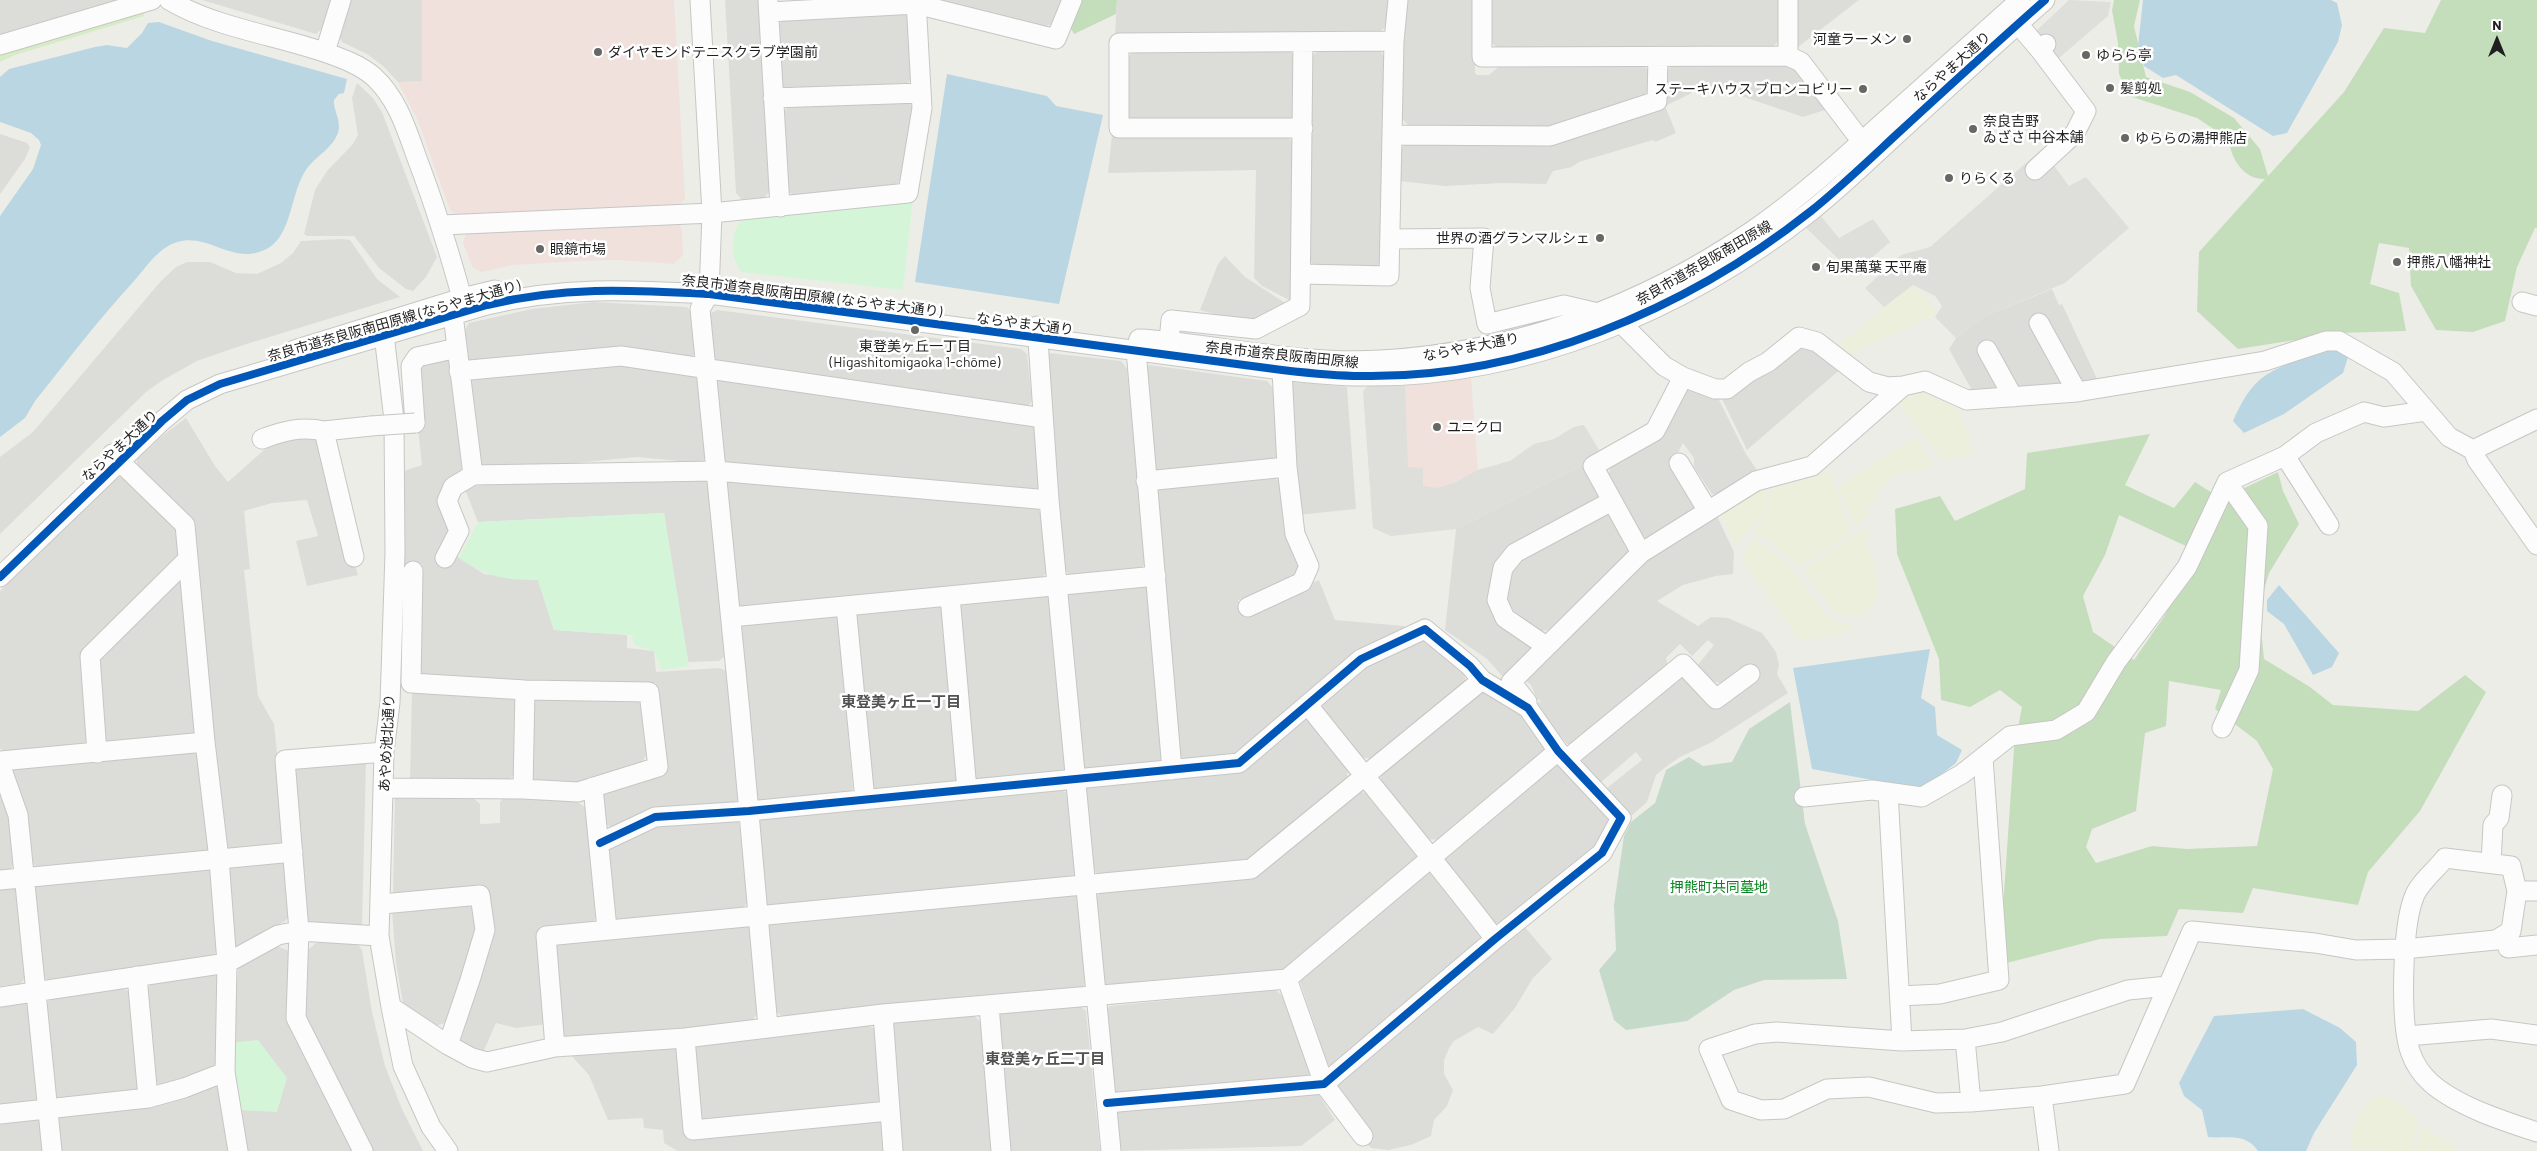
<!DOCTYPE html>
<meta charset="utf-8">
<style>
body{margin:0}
#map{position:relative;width:2537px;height:1151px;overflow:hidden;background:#edede8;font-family:Barlow,sans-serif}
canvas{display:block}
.north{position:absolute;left:2472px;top:15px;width:50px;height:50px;-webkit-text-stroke:4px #fff;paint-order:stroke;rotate:0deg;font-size:14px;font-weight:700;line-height:20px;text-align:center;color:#1f1f1f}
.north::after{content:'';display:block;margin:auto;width:18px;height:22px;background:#1f1f1f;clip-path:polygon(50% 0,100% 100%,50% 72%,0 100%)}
</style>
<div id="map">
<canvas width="2537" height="1151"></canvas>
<div class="north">N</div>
</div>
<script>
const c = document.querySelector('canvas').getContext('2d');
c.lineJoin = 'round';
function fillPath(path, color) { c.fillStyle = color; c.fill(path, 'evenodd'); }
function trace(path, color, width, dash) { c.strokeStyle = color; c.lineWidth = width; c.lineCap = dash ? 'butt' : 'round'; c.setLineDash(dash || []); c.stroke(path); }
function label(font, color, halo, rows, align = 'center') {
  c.font = font + ' Barlow,"Noto Sans JP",sans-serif'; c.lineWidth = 5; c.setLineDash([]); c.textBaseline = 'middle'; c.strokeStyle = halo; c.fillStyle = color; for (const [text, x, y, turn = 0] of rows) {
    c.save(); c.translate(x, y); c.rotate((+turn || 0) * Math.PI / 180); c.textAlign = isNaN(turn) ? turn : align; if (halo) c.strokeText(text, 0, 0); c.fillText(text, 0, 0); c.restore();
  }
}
const residential = new Path2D(`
 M0 0H127L0 37Z
 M202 0H333L324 27 316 34Z
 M348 0H422V82H398L383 66 367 54 342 42 338 34Z
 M725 0H760L770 191 762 200 744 202 736 193Z
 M933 0H1062L1054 23 1041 28Z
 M1117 0H1390L1387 26 1376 34 1115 35Z
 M1405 0H1475V73L1477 75H1489L1501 65 1642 64 1650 72V87L1643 97 1550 128 1409 126 1400 117Z
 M1490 0H1778V42L1770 49H1499L1490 41Z
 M1798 0H1859L1798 47Z
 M902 11 911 20 914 76 907 84 788 91 779 83 776 27 785 18Z
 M1287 49 1295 56V115L1287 122H1133L1126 115V59L1136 50Z
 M1320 49H1378L1386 58 1383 260 1374 269 1317 268 1309 260 1311 57Z
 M1673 64H1786L1797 68 1831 108 1803 117 1706 84 1697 86 1690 94 1665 106 1676 133 1655 142 1653 140 1579 162 1572 167 1553 171 1546 184 1501 183 1445 186 1400 181V149L1409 141 1550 146 1665 106V73Z
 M357 83 373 98 382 112 437 257 426 277 413 291 406 289 379 268 354 236H307L304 234 315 190 327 171 353 144 358 135 352 98Z
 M905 99 914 108 902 178 894 187 796 197 785 189 781 116 789 105Z
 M0 134 27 143 30 147 25 159 0 194Z
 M1112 135 1286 136 1295 144 1293 302 1262 286 1254 278 1256 170 1108 173Z
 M342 239 350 240 377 279 400 297 240 346 197 361 163 380 146 392 0 534V457L33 432 161 281 176 267 187 262H210L236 273 257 274 281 263 293 253 301 241Z
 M1225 256 1245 277 1290 306 1252 325 1200 310 1218 264Z
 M2052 289 2059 305 2062 304 2099 383 2064 382 2056 390 2017 391 1992 342 1981 347 2002 388 1974 394 1949 349 1956 338 1983 317Z
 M593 302 687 307 692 314 696 353 690 358 471 363 465 358 463 333 469 323 532 309Z
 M717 310 1021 349 1027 354 1032 401 1027 407 721 363 712 356 708 315Z
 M1800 341 1843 367 1747 450 1720 395Z
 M1049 353 1121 361 1127 369 1146 562 1140 570 1070 575 1062 568 1043 358Z
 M447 356 453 364 462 474 452 528 443 547 484 574 538 580 554 630 627 635V648L654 651 656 672 719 668 727 671 738 799 731 806 644 812 612 828 601 821 599 797 605 790 663 773 656 683 425 678 416 669 422 564H403L404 471 422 465 418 429 419 366Z
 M625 362 690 372 698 380 706 458 700 463 637 457 482 472 467 381 473 376Z
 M1149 365 1267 381 1273 388 1278 455 1272 462 1157 472 1150 469 1142 369Z
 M718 376 1028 420 1034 427 1040 486 1032 492 729 466 721 460 714 381Z
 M1293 382 1347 387 1356 509 1297 515 1286 389Z
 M1695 386 1716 394 1746 454 1759 473 1723 495 1712 494 1694 467V458L1683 443 1673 462 1699 500 1697 512 1654 540 1642 537 1608 474 1613 462 1642 450 1640 445 1683 390Z
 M186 418 215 466 228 482 274 441 314 435 321 447 358 575 307 586 296 541 318 536 307 500 272 503 244 511 250 569 244 570 258 696 274 724 286 840 278 846 230 851 223 845 193 524 137 469V459L162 436Z
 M1585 464 1600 489 1598 502 1506 550 1491 600 1541 649 1504 678 1487 659 1445 630 1456 529Z
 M639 470 700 476 708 484 725 656 719 661 688 662 664 513 478 522 464 487Z
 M1271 475 1281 483 1286 527 1300 562 1296 575 1257 594 1238 600 1245 616 1319 580 1335 620 1404 626 1405 630 1231 759 1190 763 1176 754 1154 494 1159 485Z
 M118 477 128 478 180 530 181 550 176 559 81 653 88 740 82 747 6 754 0 748V591Z
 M731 479 1035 506 1041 513 1048 572 1039 579 741 607 734 601 723 485Z
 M1605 514 1617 517 1630 553 1551 630 1540 631 1510 608 1506 596 1509 571 1516 559Z
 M1717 516 1734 552 1733 574 1716 576 1683 585 1657 601 1698 626 1711 617 1728 618 1762 633 1776 652 1779 665 1777 674 1788 693 1712 742 1680 757 1667 766 1656 775 1647 802 1629 818 1607 793V788L1642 760 1636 752 1600 783 1581 760 1583 752 1676 673 1686 674 1711 708 1756 678 1749 666 1721 683 1707 681 1697 666 1714 645 1708 640 1692 656 1680 644 1666 658 1668 667 1576 745 1567 744 1535 705 1541 701 1537 699 1531 685 1520 675 1634 569Z
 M175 576 185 580 198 729 191 737 109 745 102 739 99 656Z
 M1141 582 1149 588 1164 760 1157 766 1087 772 1080 766 1065 596 1071 589Z
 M1042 590 1049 597 1066 768 1058 775 978 782 971 777 955 606 961 599Z
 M934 601 941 606 958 778 950 785 871 792 855 609Z
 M828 611 838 617 853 788 847 795 760 804 753 799 737 628 742 619Z
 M1417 640H1428L1466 671 1465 682 1375 759 1359 757 1322 711 1325 698 1363 664Z
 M1488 690 1516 708 1547 740 1546 754 1442 840 1427 839 1380 784 1382 770 1476 692Z
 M412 692 510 693 517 703 515 774 506 783 410 780Z
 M540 695 634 697 644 706 647 754 641 763 577 784H538L529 774 531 703Z
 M1298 720H1312L1348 766 1347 781 1248 863 1101 876 1091 868 1083 792 1089 785 1237 773Z
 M193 750 201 756 210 846 205 853 40 869 32 863 28 816 9 772 14 767Z
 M366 760 362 927H312L305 921 292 773 301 765Z
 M1558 761 1613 817 1596 849 1505 925 1495 923 1445 862V854Z
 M1059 788 1068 794 1076 872 1068 880 770 907 763 902 756 822 763 815Z
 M1356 791 1370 794 1417 848 1416 861 1284 970 1108 987 1102 982 1094 899 1103 890 1254 877Z
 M0 792 10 818 15 863 9 871 0 872Z
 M395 795 471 796 480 804V824L500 823V802L506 796 571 797 586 808 596 918 590 925 538 931 547 1024 516 1028 496 1023 482 1055 459 1046 456 1034 491 931 486 887 396 896 393 894Z
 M733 817 739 823 749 901 740 911 616 921 609 915 607 846 646 826Z
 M281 859 288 865 291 915 285 921 239 950 231 945 225 871 232 863Z
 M204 867 212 871 218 945 214 956 49 981 42 976 34 888 40 882Z
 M1427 870 1435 871 1486 941 1334 1067 1328 1065 1300 982 1303 971Z
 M11 884 18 891 27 977 20 984 0 986V885Z
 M1071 892 1078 898 1086 983 1080 989 782 1016 772 1009 765 926 771 920Z
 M466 903 476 911 477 927 461 988 445 1023 435 1026 403 1003 396 963 392 911Z
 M743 923 749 928 758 1013 751 1022 569 1041 561 1035 551 947 558 941Z
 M1524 926 1552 959 1533 978 1515 1008 1493 1034 1478 1027 1454 1041 1449 1048 1444 1060V1074L1453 1090 1447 1106 1434 1120 1431 1136 1411 1145 1388 1150 1371 1148 1357 1133 1339 1089V1080Z
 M316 943H357L362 950 372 1012 385 1066 402 1109 423 1151H370L302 1015 308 950Z
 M274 945 292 952 288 1002 356 1151H242L228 1043 239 965Z
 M211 972 221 980 215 1065 207 1071 163 1087 153 1080 146 991 152 983Z
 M122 988 130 992 140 1087 132 1094 63 1101 54 1095 45 1006 50 999Z
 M1275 990 1284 997 1310 1073 1305 1079 1115 1096 1100 1015 1110 1006Z
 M24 1001 32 1006 41 1097 36 1103 0 1107V1003Z
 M1079 1005 1086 1011 1100 1151H1006L994 1021 1001 1013Z
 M973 1015 981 1022 993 1151H899L892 1021Z
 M868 1025 875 1029 881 1098 874 1106 703 1121 695 1113 690 1047 697 1039Z
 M669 1043 677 1049 685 1135 875 1118 883 1123 886 1151H678L664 1143 663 1130 644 1128 643 1118 608 1120 589 1075 569 1053Z
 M218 1083 232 1151H60L57 1121 62 1114Z
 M1308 1091 1319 1095 1335 1120 1301 1146 1114 1151 1116 1109Z
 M36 1117 44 1122 46 1151H0V1120Z`);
const commercial = new Path2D(`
 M422 0H674L685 199 677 207 461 217 455 214 450 210 418 121 398 82 422 81Z
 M678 222 682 230 683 255 674 264 617 260 580 261 513 265 482 272 473 268 463 243 466 232Z
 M1471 377 1478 470 1510 461 1534 444 1554 439 1574 427 1584 425 1477 519 1456 529 1391 536 1373 528 1363 391 1370 384 1405 386 1414 382Z`);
const farmland = new Path2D(`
 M1912 288 1919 289 1926 297 1937 312 1936 315 1849 355 1835 348 1904 291Z
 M1919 389 1942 397 1949 406H1954L1957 410 1969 434 1971 451 1967 457 1941 460 1897 401 1905 394Z
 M1914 438 1919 442 1934 465 1919 471 1899 474 1891 479 1880 489 1868 510 1866 520 1855 527 1837 487Z
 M1820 464 1829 472 1851 532 1803 564 1796 565 1769 541 1754 534 1771 499V490L1767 482Z
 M1765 482 1769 500 1762 513 1737 544 1733 542 1721 514 1723 509Z
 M1867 526 1868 544 1878 580 1879 592 1876 603 1862 616H1844L1835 614 1806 574 1802 571Z
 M1751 540 1759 542 1790 566 1827 616 1836 622 1852 624V630L1813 639 1802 640 1797 636 1743 562V556Z
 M2380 1095 2404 1106 2418 1119 2413 1151 2354 1150 2350 1142 2351 1133 2356 1119 2368 1102Z
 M2421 1126 2450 1142 2455 1147 2454 1151H2415Z`);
const grass = new Path2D(`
 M143 11 144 16 15 55 0 62V53Z`);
const forest = new Path2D(`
 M1082 0H1117L1116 14 1074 34 1069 25Z
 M2114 0H2140L2134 26 2146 77 2190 92 2234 118 2260 149 2268 176 2344 92 2384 28 2425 33 2441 0H2537V228H2535L2517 267 2505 321 2473 332 2436 330 2411 286 2409 248 2379 243 2370 284 2399 293 2406 331 2340 333 2238 349 2197 311 2199 252 2265 179C2244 180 2230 158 2229 139L2197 118 2129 96 2119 74 2118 43 2112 10Z
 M2150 434 2125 485 2174 508 2195 482 2228 503 2236 492 2278 472 2283 491 2299 524 2269 573 2259 607 2264 659 2310 687 2333 705 2418 711 2465 675 2486 692 2420 811 2368 872 2358 905 2253 888 2243 913 2179 909 2167 936 2100 939 1999 965 2014 748 2022 707 2000 690 1970 707 1941 700 1939 659 1897 554 1895 509 1940 496 1955 521 2025 489 2027 453ZM2119 515 2201 553 2163 618 2134 660 2093 632 2083 596 2105 555ZM2169 681 2221 690 2215 709 2257 741 2273 769 2257 846 2187 849 2152 846 2096 863 2086 847 2092 829 2136 811 2145 733 2166 726Z`);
const cemetery = new Path2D(`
 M1790 702 1805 824 1838 921 1847 979 1764 980 1734 990 1687 1021 1626 1030 1614 1020 1599 970 1616 950 1614 905 1624 836 1631 822 1655 803 1666 770 1689 757 1703 766 1732 762 1749 729Z`);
const park = new Path2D(`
 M913 199 903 290 741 272C729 255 730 232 744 217Z
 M664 513 689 666 661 670 654 651 634 645 632 635 554 630 538 580C502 580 489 577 459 558L478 522Z
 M258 1040 287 1078 277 1112 236 1110 228 1043Z`);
const parking = new Path2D(`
 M2069 0 2111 2 2108 16 2059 58 2035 32Z
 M2042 149 2069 186 2086 177 2129 228 2065 283 1983 317 1956 338 1935 317 1942 306 1935 296 1913 285 1884 307 1865 288 1901 255 1930 247Z
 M1820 215 1839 238 1873 219 1890 242 1860 268 1851 271 1805 227Z
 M1370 384 1405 386 1408 467 1423 468V486L1438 488 1456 482 1478 470 1510 461 1534 444 1554 439 1574 427 1584 425 1601 453 1585 464 1456 529 1391 536 1373 528 1363 391Z`);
const water = new Path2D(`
 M2143 0H2331L2337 3 2342 25 2338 42 2287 133 2273 136 2176 75 2163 78 2144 66 2138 46Z
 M159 22 212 41 347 79 344 93 339 94 334 100C333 111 342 120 338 133 333 147 317 156 308 167 286 196 296 250 249 254 221 256 197 227 165 248 153 256 143 271 134 281 99 319 67 361 35 401L25 418 0 437V216L33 169 41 145 39 140 31 133 0 122V77L9 69 95 47 107 45 127 48 142 33 148 23Z
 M947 74 1047 96 1056 106 1103 115 1059 304 915 282Z
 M2339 348 2348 357 2343 373 2284 414 2244 433 2233 421C2240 405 2250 385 2266 375 2287 362 2315 353 2339 348Z
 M2279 585 2339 653 2332 667 2313 675 2284 624 2267 611V600Z
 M1930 649 1921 698 1935 707 1937 735 1962 750 1956 763 1922 789 1812 769 1793 668Z
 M2303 1009 2340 1028 2356 1042 2357 1065 2314 1133 2306 1151H2258C2245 1132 2227 1139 2208 1137L2202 1110 2184 1096 2179 1083 2214 1016Z`);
const minor = new Path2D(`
 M169 0C214 27 274 35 324 52 341 58 361 65 374 77 398 99 407 131 418 161 435 206 449 251 462 298L453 315 473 475 716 471 1049 500
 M700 0 712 213 709 294 700 309 740 712 768 1027
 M1482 0V57L1788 56V0
 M768 1 780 207
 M769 12 916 4 1056 39 1072 0
 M2018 24 2040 50 2046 44
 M0 45 152 0
 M325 52 341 0
 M1788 56 1801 62 1862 142
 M773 98 921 93
 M1303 128H1119V43L1394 41
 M1394 135 1550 136 1657 101 1658 57
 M2035 170 2075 133 2086 111 2040 50
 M442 225 712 213 908 193 922 108 916 0
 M1391 239 1484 238 1480 288 1487 324 1564 305 1598 313 1622 324 1664 366 1683 377 1715 389H1727L1749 372 1768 362 1799 337 1817 342 1869 382 1888 387 1903 386 1925 381 1967 400 2077 392 2265 361 2326 341H2339L2393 372 2449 437 2473 450 2477 460 2537 545
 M1301 274 1389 276 1394 41 1398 0
 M2522 302 2537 306
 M2039 323 2077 392
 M383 326 394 420 395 553 390 703 384 752 379 936 391 1007 403 1066 431 1127 448 1151
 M1037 326 1049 500 1111 1151
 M1139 339 1136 350 1172 770
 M1143 339C1222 345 1301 365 1381 360 1517 352 1639 308 1752 231 1797 200 1838 163 1879 126 1926 84 1973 42 2020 0
 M1169 341 1171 320 1256 329 1300 306 1303 42
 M294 350 462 298 495 290
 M1987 350 2013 397
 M459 371 621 356 1043 418
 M415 423 411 366 417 357 457 348
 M262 439C283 431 301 426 324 431
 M2473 450 2537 419
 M112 454 185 525 205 742 219 859 227 963 225 1072 238 1151
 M2285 456 2329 525
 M1679 463 1708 511
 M1146 481 1287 467
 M1641 553 1593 466 1655 431 1683 377
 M354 557 324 431 371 426
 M445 558 459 531 447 501 453 487 473 475
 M413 571 411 683 525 690 649 692 658 767 578 792 523 789
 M0 577 162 421 187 400 220 384 487 305C564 286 631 290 709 294L1282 370C1308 373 1335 376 1361 376 1523 379 1686 310 1811 211 1841 187 1869 160 1897 134 1946 89 1995 44 2045 0
 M950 596 967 790
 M846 606 865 800
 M1248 607 1302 582 1309 566 1295 534 1287 467 1282 370
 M731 617 1156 576
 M1546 646 1505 618 1497 600 1503 568 1515 553 1612 501
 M1527 702 1511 682 1641 553 1756 481 1812 466 1903 386
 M1308 705C1370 784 1435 860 1495 939
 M2222 728 2249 670 2258 526 2227 482
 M97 753 90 656 188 559
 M1567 759 1683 664 1716 699 1750 674
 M0 761 205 742
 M0 764 18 815 52 1151
 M593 787 607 929
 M385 788 523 789 525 690
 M1888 792 1902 1041
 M1804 797 1872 790 1922 797 1962 774 2010 736 2056 730 2086 712 2116 662 2187 567 2227 482 2285 456 2316 433 2364 412 2384 417 2426 411
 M600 843 655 817 749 811 1239 763 1361 659 1425 629 1470 666 1482 680 1528 708 1558 751 1621 818 1602 853 1495 939 1324 1084 1107 1103
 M2491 863 2493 825 2499 818 2502 795
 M0 880 293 852
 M2537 891H2517L2511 866 2445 858C2436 870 2419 883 2414 897 2402 927 2400 1021 2410 1051 2414 1063 2422 1075 2431 1083 2457 1106 2503 1121 2537 1132
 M382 904 480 895 485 930 470 980 448 1045
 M2508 948 2537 945
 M137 976 148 1098
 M1287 979 1324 1084 1363 1136
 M2168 986 2128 990 2002 1032 1965 1039 1902 1041 1777 1032 1755 1034 1709 1049 1731 1100 1761 1110 1784 1109 1827 1089 1869 1087 1936 1103 1971 1102 2042 1096 2125 1084 2192 931 2315 943 2356 950 2404 949 2496 940 2511 931 2517 891
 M1900 996 1940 994 1999 980 1983 758
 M0 997 227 963 278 935 299 931 379 936
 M989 1005 1001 1151
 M391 1007 448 1045 472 1058 487 1062 555 1047 685 1038 883 1014 1287 979 1558 751
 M883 1014 893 1151
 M2407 1036 2491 1029 2537 1035
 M685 1038 693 1130 889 1111
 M1965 1039 1971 1102
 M555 1047 546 936 1251 869 1482 680
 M2042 1096 2049 1151
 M0 1114 148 1098 184 1088 225 1072
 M363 1151 296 1018 299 931 285 760 384 752`);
const minorBridge = new Path2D(`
 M371 426 415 423`);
const cycleway = new Path2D(`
 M0 577 162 421 187 400 220 384 487 305C564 286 631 290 709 294L1282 370C1308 373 1335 376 1361 376 1523 379 1686 310 1811 211 1841 187 1869 160 1897 134 1946 89 1995 44 2045 0
 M600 843 655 817 749 811 1239 763 1361 659 1425 629 1470 666 1482 680 1528 708 1558 751 1621 818 1602 853 1495 939 1324 1084 1107 1103`);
const markers = [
 [1907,39,5,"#676765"],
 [598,52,5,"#676765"],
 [2086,55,5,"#676765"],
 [2110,88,5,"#676765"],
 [1863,89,5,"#676765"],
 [1973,129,5,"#676765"],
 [2125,138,5,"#676765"],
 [1949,178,5,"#676765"],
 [1600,238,5,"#676765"],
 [540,249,5,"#676765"],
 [2397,262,5,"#676765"],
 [1816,267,5,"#676765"],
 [915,330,5,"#676765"],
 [1437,427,5,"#676765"]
];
const poiNames = [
 ["河童ラーメン",1897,39,"right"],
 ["ダイヤモンドテニスクラブ学園前",608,52],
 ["ゆらら亭",2096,55],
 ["髪剪処",2120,88],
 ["ステーキハウス ブロンコビリー",1853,89,"right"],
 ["奈良吉野",1983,121],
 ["ゐざさ 中谷本舗",1983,137],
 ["ゆららの湯押熊店",2135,138],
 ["りらくる",1959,178],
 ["世界の酒グランマルシェ",1590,238,"right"],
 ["眼鏡市場",550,249],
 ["押熊八幡神社",2407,262],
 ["旬果萬葉 天平庵",1826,267],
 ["東登美ヶ丘一丁目",915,346,"center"],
 ["(Higashitomigaoka 1-chōme)",915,362,"center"],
 ["ユニクロ",1447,427]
];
const streetNames = [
 ["ならやま大通り",1952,67,-42],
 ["奈良市道奈良阪南田原線",1704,263,-30],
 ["奈良市道奈良阪南田原線 (ならやま大通り)",812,296,7],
 ["奈良市道奈良阪南田原線 (ならやま大通り)",394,321,-16],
 ["ならやま大通り",1025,324,7],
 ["ならやま大通り",1471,347,-11],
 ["奈良市道奈良阪南田原線",1282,355,6],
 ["ならやま大通り",120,446,-43],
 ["あやめ池北通り",387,743,-87]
];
const parkNames = [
 ["押熊町共同墓地",1719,887]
];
const neighbourhoodNames = [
 ["東登美ヶ丘一丁目",901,702],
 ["東登美ヶ丘二丁目",1045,1059]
];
fillPath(residential, '#dcdcd9');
fillPath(commercial, '#f0e1dd');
fillPath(farmland, '#ebefdb');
fillPath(grass, '#d6ecc5');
fillPath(forest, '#c4debc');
fillPath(cemetery, '#c5dac9');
fillPath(park, '#d5f5d9');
fillPath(parking, '#dededb');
fillPath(water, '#bad6e2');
trace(minor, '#c6c6c4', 21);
trace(minor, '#fcfcfc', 19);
trace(minorBridge, '#c6c6c4', 21, []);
trace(minorBridge, '#fcfcfc', 19);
trace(cycleway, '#0057b8', 8);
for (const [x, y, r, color] of markers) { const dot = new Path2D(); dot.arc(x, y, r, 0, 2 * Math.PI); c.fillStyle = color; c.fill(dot); trace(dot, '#fff', 2); }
label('14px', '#1f1f1f', '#fff', poiNames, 'left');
label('14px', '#1f1f1f', '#fff', streetNames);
label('14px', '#07841e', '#fff', parkNames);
label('bold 15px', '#525252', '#fff', neighbourhoodNames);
</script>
